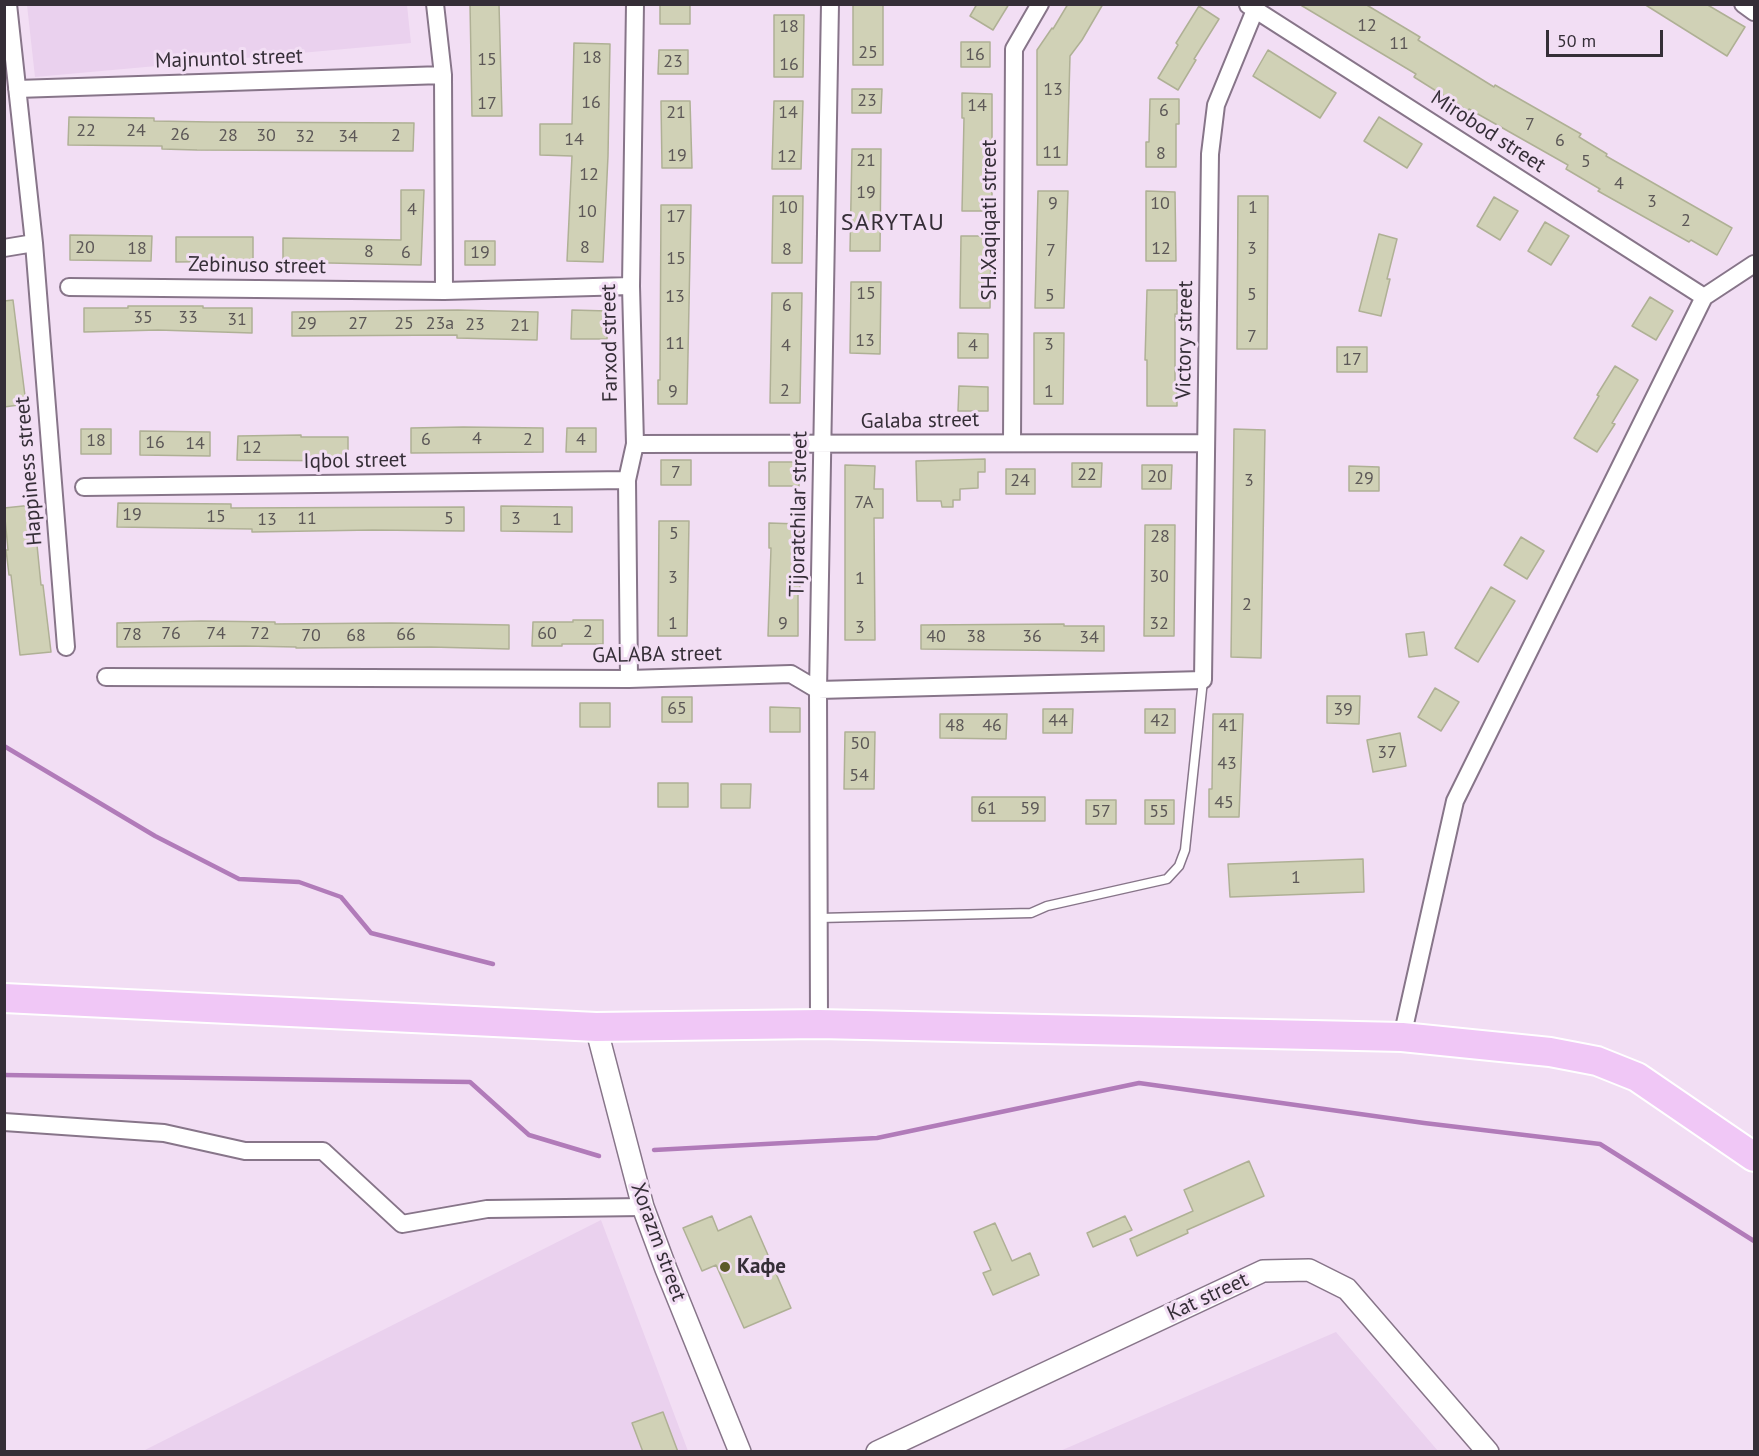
<!DOCTYPE html>
<meta charset="utf-8">
<style>
body{margin:0}
#map{position:relative;width:1759px;height:1456px;overflow:hidden;background:#f2def4;font-family:"PT Sans",sans-serif}
canvas{display:block}
.frame{position:absolute;inset:0;border:6px solid #352e37;pointer-events:none}
.scale{position:absolute;left:1546px;top:30px;width:117px;height:27px;box-sizing:border-box;border:3px solid #352e37;border-top:0;padding-left:8px;font-size:18px;line-height:21px;white-space:nowrap;color:#352e37;-webkit-text-stroke:4px #f2def4;paint-order:stroke}
</style>
<div id="map">
<canvas width="1759" height="1456"></canvas>
<div class="frame"></div>
<div class="scale">50 m</div>
</div>
<script>
const c = document.querySelector('canvas').getContext('2d');
c.lineJoin = 'round';
function fillPath(path, color) { c.fillStyle = color; c.fill(path, 'evenodd'); }
function trace(path, color, width, dash) { c.strokeStyle = color; c.lineWidth = width; c.lineCap = dash ? 'butt' : 'round'; c.setLineDash(dash || []); c.stroke(path); }
function label(font, color, halo, rows, align = 'center') {
  c.font = font + ' "PT Sans",sans-serif'; c.lineWidth = 6; c.setLineDash([]); c.textBaseline = 'middle'; c.strokeStyle = halo; c.fillStyle = color; for (const [text, x, y, turn = 0] of rows) {
    c.save(); c.translate(x, y); c.rotate((+turn || 0) * Math.PI / 180); c.textAlign = isNaN(turn) ? turn : align; if (halo) c.strokeText(text, 0, 0); c.fillText(text, 0, 0); c.restore();
  }
}
const built = new Path2D(`
 M27 5H407L411 43 35 77Z
 M601 1220 688 1451 141 1452Z
 M1336 1332 1438 1451H1060Z`);
const stream = new Path2D(`
 M4 746 155 836 239 879 299 882 341 897 371 933 493 964
 M4 1075 470 1082 529 1135 599 1156
 M654 1150 877 1138 1139 1083 1424 1123 1600 1144 1754 1241`);
const building = new Path2D(`
 M470 4H499L502 116H472Z
 M660 4H690V24H660Z
 M853 4H883V65H853Z
 M977 4H1009L993 30 970 16Z
 M1068 4H1103L1082 40 1070 56 1067 165H1037V50L1052 28 1053 29Z
 M1299 4H1365L1420 37 1418 40 1494 87 1495 85 1581 134 1579 137 1607 154 1606 156 1732 228 1717 255 1691 240 1689 242 1598 191 1600 189 1566 169 1568 165 1469 109 1468 111 1414 77 1416 74Z
 M1644 4H1706L1745 27 1727 56Z
 M1199 6 1219 19 1194 59 1196 60 1178 90 1158 78 1178 45 1176 43Z
 M774 15H804L803 77H774Z
 M961 42H990V67H961Z
 M574 43 610 44 608 156 603 262 567 261 572 156 540 155V124H572Z
 M659 50H688V74H658Z
 M1268 50 1336 93 1320 118 1253 76Z
 M852 89H882L881 113H852Z
 M962 93 992 94V211H962L964 118H962Z
 M1150 99H1179V124H1176V167H1146V142H1149Z
 M661 101H690L692 168H662Z
 M774 101H803L801 169H772Z
 M69 117 154 118V121L211 122 414 123 413 151 197 150 162 149V146L68 145Z
 M1379 117 1422 144 1407 168 1364 141Z
 M852 149H881L880 251H850Z
 M401 190H424L421 265 283 262V238L401 240Z
 M1038 191H1068L1064 308H1035Z
 M1146 191 1175 192 1176 261H1146Z
 M773 196H803L802 263H772Z
 M1238 196H1268L1267 349H1237Z
 M1494 197 1518 211 1500 240 1477 226Z
 M661 205H691L687 404H658V380H660Z
 M1545 222 1569 236 1551 265 1528 251Z
 M1379 234 1397 239 1387 279H1390L1381 316 1359 311Z
 M70 235 152 236 151 261 70 260Z
 M961 236H991L990 308H960Z
 M176 237H253V261L176 262Z
 M465 241H495V265H465Z
 M851 282H881L880 354 850 353Z
 M1147 290H1177V314H1175V382H1177V406H1147V360H1145Z
 M772 293H802L800 403H770Z
 M1650 297 1673 311 1656 340 1632 326Z
 M13 300 26 404 4 407V301Z
 M128 306H203V308H252V333L158 330 84 332V308H128Z
 M458 310 538 312 537 340 457 338V335L292 336V312Z
 M572 310 608 311 607 339H571Z
 M958 333 988 334V358H958Z
 M1034 333H1064L1063 404H1034Z
 M1337 347H1367V372H1337Z
 M1615 366 1638 380 1612 423 1615 424 1597 452 1574 438 1599 396 1597 395Z
 M959 386 988 387V411H958Z
 M463 427 543 428V452L411 453V428Z
 M567 428H596V452H566Z
 M81 429H111V454H81Z
 M1234 429 1265 430 1261 658 1231 657Z
 M140 431 210 432V456L140 455Z
 M301 435V437H348V461L237 460 238 436Z
 M985 459V472H978V488L960 489V500H953V507H942L941 501H917L916 461Z
 M661 460H691V485H661Z
 M769 462H799V486H769Z
 M1072 463H1102L1101 487H1072Z
 M845 465 875 466 874 489H883V518H874L875 640H845Z
 M1142 465H1172L1171 489H1142Z
 M1349 466 1379 467V491H1349Z
 M1006 469H1035V494H1006Z
 M118 503 231 504V508L464 507V531L373 530 252 532V529L117 527Z
 M33 505 41 585H43L51 652 20 655 11 575H9L6 550H8L4 508Z
 M501 506 572 507V532L501 531Z
 M659 521H689L687 636H658Z
 M769 523 799 524 800 593H798V636H768L771 548H769Z
 M1145 525H1175L1174 636H1144Z
 M1521 537 1544 551 1527 579 1504 565Z
 M1491 587 1515 601 1478 662 1455 648Z
 M573 620H603V644H562V646H532L533 622H573Z
 M201 621 275 622V624L391 623 509 625V649L431 647 296 648V647L245 646 117 647V623Z
 M1064 624V626H1104V651L921 649V625Z
 M1424 632 1427 655 1409 657 1406 634Z
 M1435 688 1459 702 1441 731 1418 717Z
 M1327 696H1360L1359 724 1327 723Z
 M662 697H692V722H662Z
 M580 703H610V727H580Z
 M770 707 800 708V732H770Z
 M1043 709H1073L1072 733H1043Z
 M1145 709H1175V733H1145Z
 M940 714H1007L1006 739 940 738Z
 M1213 714H1243L1239 817H1209V789H1212Z
 M845 732H875L874 789H844Z
 M1400 733 1406 766 1373 772 1367 740Z
 M658 783H688V807H658Z
 M721 784H751L750 808H721Z
 M972 797H1045V821H972Z
 M1086 800H1116V824H1086Z
 M1145 800H1174V824H1145Z
 M1363 859 1364 892 1230 897 1228 864Z
 M1249 1161 1264 1196 1187 1230 1188 1233 1137 1256 1130 1239 1193 1211 1184 1190Z
 M712 1216 718 1231 751 1216 791 1308 744 1328 716 1265 702 1271 683 1228Z
 M1125 1216 1132 1230 1093 1247 1087 1233Z
 M995 1223 1012 1261 1030 1253 1039 1275 993 1295 983 1273 991 1270 974 1232Z
 M663 1412 678 1452H643L632 1423Z`);
const service = new Path2D(`
 M819 918 1031 913 1047 906 1167 879 1179 866 1185 850 1203 680`);
const minor = new Path2D(`
 M8 4 34 243 66 647
 M435 4 443 75 444 291
 M1743 4 1754 12
 M1248 5 1704 297
 M17 89 443 75
 M4 248 34 243
 M69 287 444 291 631 286
 M1012 443 1014 49 1040 4
 M635 444 1206 443
 M84 487 627 480
 M106 677 629 679 791 674 818 690 1203 680 1210 154 1216 105 1255 10
 M629 679 627 480 635 444 631 286 635 4
 M819 1024 818 690 830 4
 M1402 1037 1455 801 1704 297 1754 264
 M4 1122 164 1133 245 1151H323L402 1224 487 1209 643 1207`);
const tertiary = new Path2D(`
 M596 1027 643 1207 666 1269 740 1452
 M877 1452 1263 1271 1309 1270 1347 1289 1488 1452`);
const trunk = new Path2D(`
 M4 998 596 1027 819 1024 1402 1037 1550 1052 1597 1061 1637 1077 1754 1157`);
const markers = [
 [725,1267,6,"#5b5b28"]
];
const numberNames = [
 ["12",1367,26],
 ["18",789,27],
 ["11",1399,44],
 ["25",868,53],
 ["16",975,55],
 ["18",592,58],
 ["15",487,60],
 ["23",673,62],
 ["16",789,65],
 ["13",1053,90],
 ["23",867,101],
 ["16",591,103],
 ["17",487,104],
 ["14",977,106],
 ["6",1164,111],
 ["21",676,113],
 ["14",788,113],
 ["7",1530,125],
 ["22",86,131],
 ["24",136,131],
 ["26",180,135],
 ["28",228,136],
 ["30",266,136],
 ["2",396,136],
 ["32",305,137],
 ["34",348,137],
 ["14",574,140],
 ["6",1560,141],
 ["11",1052,153],
 ["8",1161,154],
 ["19",677,156],
 ["12",787,157],
 ["21",866,161],
 ["5",1586,162],
 ["12",589,175],
 ["4",1619,184],
 ["19",866,193],
 ["3",1652,202],
 ["9",1053,204],
 ["10",1160,204],
 ["10",788,208],
 ["1",1253,208],
 ["4",412,210],
 ["10",587,212],
 ["17",676,217],
 ["2",1686,221],
 ["20",85,248],
 ["8",585,248],
 ["18",137,249],
 ["12",1161,249],
 ["3",1252,249],
 ["8",787,250],
 ["7",1051,251],
 ["8",369,252],
 ["6",406,253],
 ["19",480,253],
 ["15",676,259],
 ["15",866,294],
 ["5",1252,295],
 ["5",1050,296],
 ["13",675,297],
 ["6",787,306],
 ["35",143,318],
 ["33",188,318],
 ["31",237,320],
 ["29",307,324],
 ["27",358,324],
 ["25",404,324],
 ["23a",440,324],
 ["23",475,325],
 ["21",520,326],
 ["7",1252,337],
 ["13",865,341],
 ["11",675,344],
 ["3",1049,345],
 ["4",786,346],
 ["4",973,346],
 ["17",1352,360],
 ["2",785,391],
 ["9",673,392],
 ["1",1049,392],
 ["4",477,439],
 ["6",426,440],
 ["2",528,440],
 ["4",581,440],
 ["18",96,441],
 ["16",155,443],
 ["14",195,444],
 ["12",252,448],
 ["7",676,473],
 ["22",1087,475],
 ["20",1157,477],
 ["29",1364,479],
 ["24",1020,481],
 ["3",1249,481],
 ["7A",864,503],
 ["19",132,515],
 ["15",216,517],
 ["11",307,519],
 ["5",449,519],
 ["3",516,519],
 ["13",267,520],
 ["1",557,520],
 ["5",674,534],
 ["28",1160,537],
 ["30",1159,577],
 ["3",673,578],
 ["1",860,579],
 ["2",1247,605],
 ["1",673,624],
 ["9",783,624],
 ["32",1159,624],
 ["3",860,628],
 ["2",588,632],
 ["76",171,634],
 ["74",216,634],
 ["72",260,634],
 ["60",547,634],
 ["78",132,635],
 ["66",406,635],
 ["70",311,636],
 ["68",356,636],
 ["40",936,637],
 ["38",976,637],
 ["36",1032,637],
 ["34",1089,638],
 ["65",677,709],
 ["39",1343,710],
 ["44",1058,721],
 ["42",1160,721],
 ["48",955,726],
 ["46",992,726],
 ["41",1228,726],
 ["50",860,744],
 ["37",1387,753],
 ["43",1227,764],
 ["54",859,776],
 ["45",1224,803],
 ["61",987,809],
 ["59",1030,809],
 ["57",1101,812],
 ["55",1159,812],
 ["1",1296,878]
];
const streetNames = [
 ["Majnuntol street",229,59,-2],
 ["Mirobod street",1488,132,33],
 ["SH.Xaqiqati street",990,220,-90],
 ["Zebinuso street",257,266,1],
 ["Victory street",1185,340,-89],
 ["Farxod street",610,343,-91],
 ["Galaba street",920,421,-1],
 ["Iqbol street",355,461,-1],
 ["Happiness street",29,471,-95],
 ["Tijoratchilar street",799,514,-89],
 ["GALABA street",657,655,-1],
 ["Xorazm street",658,1242,70],
 ["Kat street",1208,1297,-25]
];
const poiNames = [
 ["Кафе",737,1267]
];
const quarterNames = [
 ["SARYTAU",893,223]
];
fillPath(built, '#ead1ee');
trace(stream, '#b17bb9', 4.5);
fillPath(building, '#d0d1b6');
trace(building, '#afb095', 1.5);
trace(service, '#877589', 11);
trace(minor, '#877589', 20);
trace(tertiary, '#877589', 24);
trace(trunk, '#fff', 32);
trace(service, '#fff', 8);
trace(minor, '#fff', 16);
trace(tertiary, '#fff', 21);
trace(trunk, '#f0c7f6', 28);
for (const [x, y, r, color] of markers) { const dot = new Path2D(); dot.arc(x, y, r, 0, 2 * Math.PI); c.fillStyle = color; c.fill(dot); trace(dot, '#f2def4', 2); }
label('18px', '#5c5757', null, numberNames);
label('21px', '#352e37', '#f2def4', streetNames);
label('bold 21px', '#352e37', '#f2def4', poiNames, 'left');
c.letterSpacing = '1.5px';
label('24px', '#352e37', '#f2def4', quarterNames);
c.letterSpacing = '0px';
</script>
